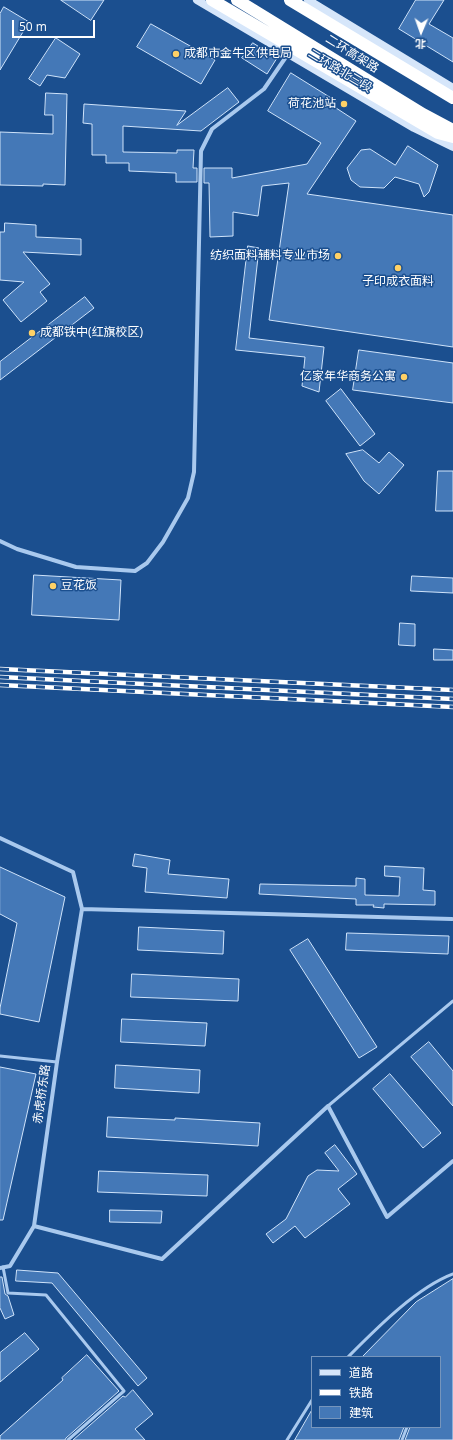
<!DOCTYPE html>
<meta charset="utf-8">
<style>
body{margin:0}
#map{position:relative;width:453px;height:1440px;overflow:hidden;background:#1b4f8f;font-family:"Open Sans","Noto Sans SC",sans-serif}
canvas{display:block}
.legend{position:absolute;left:311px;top:1356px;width:130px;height:72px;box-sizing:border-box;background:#1b4f8f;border:1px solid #7695bc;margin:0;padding:5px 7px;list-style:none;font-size:12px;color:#fff}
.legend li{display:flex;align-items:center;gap:8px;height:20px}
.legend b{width:20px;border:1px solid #7695bc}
.north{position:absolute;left:401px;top:12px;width:40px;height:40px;-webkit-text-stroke:3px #1b4f8f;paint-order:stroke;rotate:182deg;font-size:11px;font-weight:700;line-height:16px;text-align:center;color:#fff}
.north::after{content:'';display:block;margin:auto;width:14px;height:18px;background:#fff;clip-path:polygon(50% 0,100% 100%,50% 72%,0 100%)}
.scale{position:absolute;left:12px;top:20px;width:83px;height:18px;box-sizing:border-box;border:2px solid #fff;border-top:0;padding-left:5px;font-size:12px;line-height:14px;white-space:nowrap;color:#fff;-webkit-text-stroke:3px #1b4f8f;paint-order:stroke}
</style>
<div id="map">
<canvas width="453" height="1440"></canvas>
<ul class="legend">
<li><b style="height:5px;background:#d6e6fa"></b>道路</li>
<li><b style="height:5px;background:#fff"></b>铁路</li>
<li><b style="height:11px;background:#4478b7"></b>建筑</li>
</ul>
<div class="north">北</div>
<div class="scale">50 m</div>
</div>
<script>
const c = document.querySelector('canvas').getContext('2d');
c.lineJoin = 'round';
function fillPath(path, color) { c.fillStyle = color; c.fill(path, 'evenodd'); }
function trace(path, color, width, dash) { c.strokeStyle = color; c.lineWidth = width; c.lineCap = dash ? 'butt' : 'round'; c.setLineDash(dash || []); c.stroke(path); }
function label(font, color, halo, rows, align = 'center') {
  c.font = font + ' "Open Sans","Noto Sans SC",sans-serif'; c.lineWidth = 3; c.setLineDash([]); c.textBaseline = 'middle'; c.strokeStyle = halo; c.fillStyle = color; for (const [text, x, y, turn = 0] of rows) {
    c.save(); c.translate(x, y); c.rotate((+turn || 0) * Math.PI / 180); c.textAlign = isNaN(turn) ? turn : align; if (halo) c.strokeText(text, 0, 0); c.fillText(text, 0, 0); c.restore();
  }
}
const building = new Path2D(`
 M61 0H104L91 20Z
 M416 0H444L429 24 453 38V62L399 29Z
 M4 7 29 22 0 70V14Z
 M151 24 215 60 201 84 137 47Z
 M56 38 80 54 65 78 47 75 40 86 29 79Z
 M253 43 277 58 267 74 242 58Z
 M291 73 336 101 333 106 356 121 307 194 453 215V347L269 320 289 183 262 186 258 216 233 212V236L210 237 209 183H204V168H232V178L307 164 321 143 268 111Z
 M228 88 239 102 201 131 123 126V152L177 153V150H194L193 168H197V182H176V173L129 171V163H106V155H92V124L83 123 84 104 186 111 177 125Z
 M46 93 67 94 65 185 43 184V186L0 185V132L53 134V115H45Z
 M408 146 438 165 429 192 424 197 419 184 395 177 384 188 360 187 351 180 347 168 361 150 370 149 395 165Z
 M5 223 36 225V237L81 239V255L23 252 50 284 40 292 47 301 21 322 3 300 24 282 0 280V232H4Z
 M248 246 259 248 249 338 324 347 319 392 302 386 305 357 236 350Z
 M85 297 94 308 0 380V362Z
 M359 350 453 363V403L353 390Z
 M341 389 375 434 360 446 326 401Z
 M363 450 379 463 389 452 404 465 379 494 364 481 346 454Z
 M438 471H453V511H436Z
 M34 575 121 580 119 620 32 615Z
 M412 576 453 578V593L411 591Z
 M400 623 415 624V646L399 645Z
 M434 649 453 650V660H434Z
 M135 854 170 860 168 874 229 879 227 898 145 892 147 868 133 866Z
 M385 866 424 868 423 890 435 891V905L384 904V908L373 907 374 905H356V899L259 894 260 884 356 886V878L365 879V895L399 896 400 877 385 876Z
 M0 867 65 897 39 1022 0 1014V1008L17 923 0 914Z
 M139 927 224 931 223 954 138 950Z
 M347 933 449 936 448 954 346 950Z
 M308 939 377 1047 359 1058 290 950Z
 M132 974 239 979 238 1001 131 997Z
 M122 1019 207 1023 205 1046 121 1042Z
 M429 1042 453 1071V1106L411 1057Z
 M116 1065 200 1070 199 1093 115 1088Z
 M0 1067 36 1074 3 1220H0Z
 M390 1074 441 1133 423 1148 373 1089Z
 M108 1117 175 1120V1118L260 1123 258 1146 107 1137Z
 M335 1145 357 1174 338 1189 350 1204 305 1238 295 1226 273 1243 266 1234 286 1219 308 1176 317 1170 339 1171 325 1153Z
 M99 1171 208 1175 207 1196 98 1192Z
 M110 1210 162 1211 161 1223 110 1222Z
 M17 1270 58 1273 147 1378 138 1386 52 1283 16 1281Z
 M0 1277H2L5 1294 8 1296 14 1315 5 1319 0 1308Z
 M453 1279V1440H405L410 1427H440V1357H362L416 1302Z
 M25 1333 39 1349 0 1382V1353Z
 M87 1355 119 1391 66 1438 65 1440H0V1436L63 1380 62 1378Z
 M133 1390 153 1414 135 1429 145 1440H73L123 1396 125 1397Z
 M312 1410V1427H404L399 1440H295Z`);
const lane = new Path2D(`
 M0 1056 57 1062
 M328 1106 453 1001
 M3 1267 8 1293 46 1295 124 1391 68 1440
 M348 1357C376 1329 416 1288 453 1274
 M287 1440 312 1400
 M402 1440 407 1427`);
const street = new Path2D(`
 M0 541 17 549 76 567 135 571 147 563 163 542 188 498 194 472 201 151 212 129 264 89 288 54
 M0 838 73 872 82 909 57 1062 34 1226 10 1266 0 1268
 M82 909 452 919
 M34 1226 162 1259 328 1106 387 1217 453 1161`);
const secondary = new Path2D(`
 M197 0 414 128 453 147
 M308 0 453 88`);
const highway = new Path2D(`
 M212 0 438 133 453 137
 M237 0 423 114 453 130
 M290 0 453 98`);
const rail = new Path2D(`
 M0 669 453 690
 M0 677 453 699
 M0 685 453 707`);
const markers = [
 [176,54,4,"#ffd166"],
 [344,104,4,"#ffd166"],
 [338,256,4,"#ffd166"],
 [398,268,4,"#ffd166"],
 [32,333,4,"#ffd166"],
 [404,377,4,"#ffd166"],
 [53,586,4,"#ffd166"]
];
const poiNames = [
 ["成都市金牛区供电局",184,54],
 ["荷花池站",336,104,"right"],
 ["纺织面料辅料专业市场",330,256,"right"],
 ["子印成衣面料",398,282,"center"],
 ["成都铁中(红旗校区)",40,333],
 ["亿家年华商务公寓",396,377,"right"],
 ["豆花饭",61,586]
];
const streetNames = [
 ["二环高架路",352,54,32],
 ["二环路北三段",340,71,31],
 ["赤虎桥东路",42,1094,-82]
];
fillPath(building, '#4478b7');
trace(building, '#cfe3fa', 1);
trace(lane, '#a9c9ee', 3);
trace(street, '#a9c9ee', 4);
trace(secondary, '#d6e6fa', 8);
trace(highway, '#fff', 12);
trace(rail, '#fff', 4.5);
trace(rail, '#1b4f8f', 3, [9]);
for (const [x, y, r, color] of markers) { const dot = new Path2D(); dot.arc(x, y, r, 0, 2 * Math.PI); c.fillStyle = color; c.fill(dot); trace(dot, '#1b4f8f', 1.5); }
label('12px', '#fff', '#1b4f8f', poiNames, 'left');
label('12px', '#fff', '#1b4f8f', streetNames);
</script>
